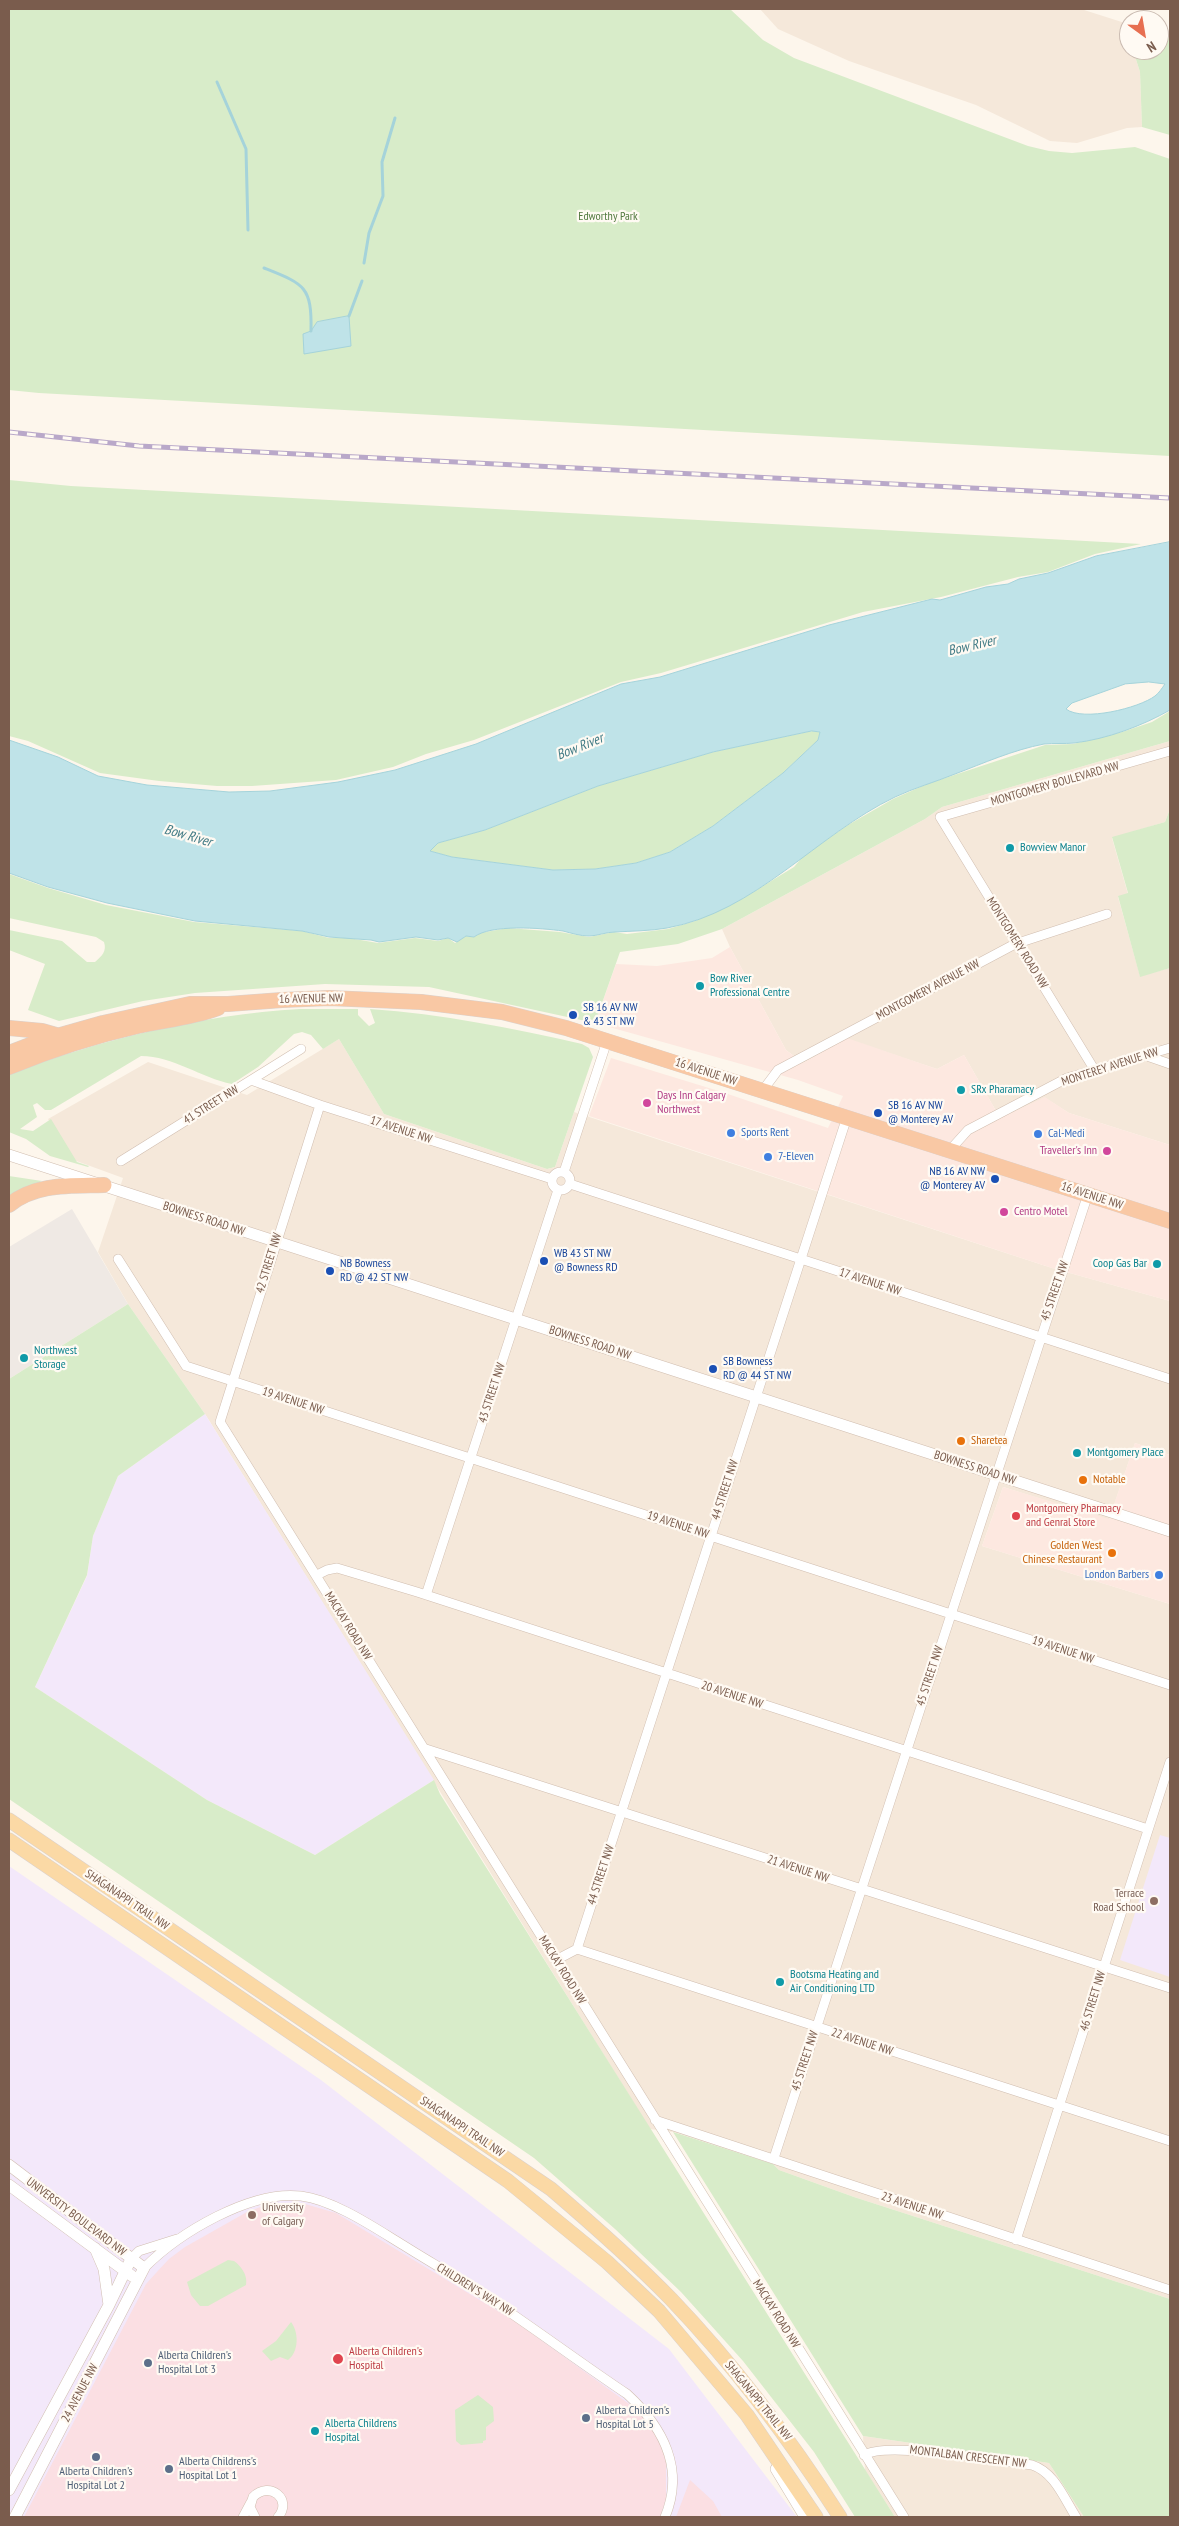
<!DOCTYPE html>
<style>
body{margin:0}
#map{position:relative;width:1179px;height:2526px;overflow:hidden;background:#fdf6ec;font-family:"PT Sans Narrow",sans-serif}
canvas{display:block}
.frame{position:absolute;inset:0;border:10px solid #7a5c4d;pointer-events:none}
.north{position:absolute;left:1119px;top:10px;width:50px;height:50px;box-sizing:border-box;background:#fffaf3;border:1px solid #cabbb1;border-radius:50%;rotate:148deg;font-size:14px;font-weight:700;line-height:20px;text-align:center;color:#7a5c4d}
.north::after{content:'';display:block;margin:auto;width:18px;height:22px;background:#e76f51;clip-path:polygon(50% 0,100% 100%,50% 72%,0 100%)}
</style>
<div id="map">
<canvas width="1179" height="2526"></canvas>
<div class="frame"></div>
<div class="north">N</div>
</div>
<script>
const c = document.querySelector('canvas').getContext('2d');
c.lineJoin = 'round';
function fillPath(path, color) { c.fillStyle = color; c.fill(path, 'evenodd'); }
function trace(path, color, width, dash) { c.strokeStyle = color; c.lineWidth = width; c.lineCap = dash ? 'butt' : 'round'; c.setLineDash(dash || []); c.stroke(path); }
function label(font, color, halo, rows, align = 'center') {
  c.font = font + ' "PT Sans Narrow",sans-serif'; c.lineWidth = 4.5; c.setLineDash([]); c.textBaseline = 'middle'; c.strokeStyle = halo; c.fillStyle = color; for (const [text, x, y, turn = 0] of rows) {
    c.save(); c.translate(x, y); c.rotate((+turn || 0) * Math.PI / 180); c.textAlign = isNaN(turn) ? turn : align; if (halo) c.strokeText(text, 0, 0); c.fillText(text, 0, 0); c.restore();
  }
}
const residential = new Path2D(`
 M760 9H1081L1128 24 1129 50H1133L1140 72 1142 127 1127 128 1077 143 1050 141 976 105 849 61 778 29Z
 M1170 741V809L1165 822 1112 838 1128 894 1118 897 1140 976 1170 968V1145L1069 1113 1045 1098 1000 1118 964 1055 937 1069 847 1039 803 1063 786 1050 730 947 722 929 925 819 942 807Z
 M339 1039 384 1114 547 1169 555 1167 574 1112 1052 1268 1170 1301V1455L1135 1443 1109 1520 1003 1487 982 1546 1170 1604V2299L854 2197 779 2170 773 2164 673 2132 650 2129 205 1414 128 1304 98 1252 123 1178 71 1159 48 1119 148 1062 247 1095Z
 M863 2436 1049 2463 1084 2517H895L865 2470Z`);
const commercial = new Path2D(`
 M730 947 786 1050 803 1063 847 1038 937 1069 964 1055 1000 1118 1045 1097 1069 1113 1170 1145V1301L1052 1268 589 1116 611 1058 722 1092 828 1128 843 1096 798 1080 595 1023 616 964 657 966 712 958Z
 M1135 1443 1170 1455V1604L982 1546 1003 1487 1109 1519Z`);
const industrial = new Path2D(`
 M72 1209 128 1304 9 1379V1247Z`);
const education = new Path2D(`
 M205 1414 434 1780 315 1855 207 1800 35 1687 87 1576 93 1536 118 1476Z
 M1160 1835 1170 1838V1977L1120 1960Z
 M9 1866 321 2080 669 2349 797 2517H9Z`);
const medical = new Path2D(`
 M288 2203 305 2204 336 2213 516 2322 636 2409 653 2429 666 2458V2499L660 2517H24L146 2284 156 2273 169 2259 185 2247 247 2212 263 2206Z
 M690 2480 713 2501 722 2517H676Z`);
const green = new Path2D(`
 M9 9H730L763 40 794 58 1028 146 1049 151 1072 153 1135 147 1170 159V456L39 393 9 390Z
 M1159 33 1170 36V135L1142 127 1140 72 1133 50H1159Z
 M9 480 71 486 1141 544 1095 554 1048 572 1018 577 941 597 863 612 661 673 621 682 474 740 426 754 393 767 336 780 252 786H217L159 781 100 773 28 741 9 736Z
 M1170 711V741L942 807 925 819 722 929 678 944 620 952 595 1023 429 987 325 984 195 993 143 1001 59 1021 28 1010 45 964 9 950V930L62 941 87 962H95C102 956 107 951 104 942L96 937 9 918V874L48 888 106 905 194 922 302 931 329 938H349L378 943 415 938 438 941 448 938 455 943 466 936 474 937 480 933 508 928 560 932 589 937 614 932 627 934 668 929 695 921 745 897 794 867 804 855 848 825 893 799 927 784 1045 745 1073 744 1122 732 1152 722Z
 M812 731 820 732 818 740 783 773 713 826 670 852 636 863 595 869 553 870 452 857 430 851 438 843 485 830 598 786 713 752Z
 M1170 809V968L1140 977 1118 896 1128 893 1112 837 1165 822Z
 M300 1009H358V1015L369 1026 375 1023 370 1009C442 1014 512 1028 582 1044L589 1048 593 1057 555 1167 547 1169 384 1114 339 1039 323 1049 311 1035 302 1032 294 1034 258 1067 232 1084C201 1078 173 1056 141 1056L51 1110H45L37 1103 33 1105 37 1117 20 1129 33 1131 51 1119 77 1162 89 1166 88 1167 50 1156 26 1139 9 1132V1074C103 1039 199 1015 300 1009Z
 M9 1176 42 1181 9 1196Z
 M128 1304 205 1414 118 1476 93 1536 87 1575 35 1687 207 1800 315 1855 434 1780 440 1794 895 2517H855L814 2452 743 2361 681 2292 615 2229 534 2158 9 1799V1379Z
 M673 2132 773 2164 779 2170 854 2197 1170 2299V2517H1084L1049 2463 863 2436Z
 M228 2260 234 2261C241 2266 248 2275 246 2285L208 2306H200L191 2295 187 2282Z
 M291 2322C299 2332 299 2352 288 2360L280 2357 271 2361 262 2351 276 2341Z
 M478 2395 493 2407 494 2421 486 2427V2440L483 2441V2443L461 2445 456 2441 455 2410Z`);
const water = new Path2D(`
 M349 316 351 346 304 354 303 334 311 331 317 322Z
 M1170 542V710C1142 726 1107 739 1074 743 1064 744 1054 743 1044 744 1013 750 984 763 955 774 935 782 914 788 895 797 816 835 756 912 667 928 650 931 632 931 615 932 606 932 597 936 589 936 580 936 571 933 563 931 541 928 491 924 474 937L466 936 457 942 448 938 438 940 416 937 379 942 371 940 329 937 302 931 195 921 107 903 48 887 9 873V740L58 757 98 776 147 785 229 792 270 791 338 782 395 770 476 744 621 684 660 677 829 625 932 599 940 600 986 587 1008 584 1019 579 1048 573 1096 556ZM1149 682 1165 684C1162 688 1159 693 1155 696 1139 708 1083 722 1066 709L1072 703 1125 684ZM812 731 820 732 818 740 783 773 713 826 670 852 636 863 595 869 553 870 452 857 430 851 438 843 485 830 598 786 713 752Z`);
const stream = new Path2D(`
 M217 82 246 149 248 230
 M364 263 369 233 383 196 382 162 395 118
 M264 268C304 284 312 286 311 331
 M349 316 362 281`);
const minor = new Path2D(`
 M1144 1055 1170 1064
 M1094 1069 940 817 1170 751
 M251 1080 320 1105 552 1179
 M763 1090 778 1070 1015 944 1107 914
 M320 1105 220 1422 904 2517
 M950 1150 968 1130 1067 1078 1170 1048
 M121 1161 301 1049
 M552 1181a9 9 0 1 1 18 0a9 9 0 1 1-18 0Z
 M564 1172 607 1041
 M570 1184 1170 1379
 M118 1259 186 1366 1170 1685
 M317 1575 327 1570 337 1568 417 1592 1148 1829
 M426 1595 558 1190
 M426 1749 1170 1988
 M577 1949 847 1117
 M556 1960 577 1949 1170 2141
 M655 2120 1170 2290
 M774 2158 1088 1194
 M1016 2240 1170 1762
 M131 2259 139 2251 177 2239
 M144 2268C179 2233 250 2190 301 2196 334 2200 375 2228 403 2245 433 2264 464 2281 493 2301 538 2331 582 2364 627 2394 663 2427 685 2469 665 2517
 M864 2455C886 2441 1000 2461 1032 2465 1054 2472 1064 2498 1076 2517
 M243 2517 251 2502
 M255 2517 250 2507 253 2497C270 2480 293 2500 278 2517`);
const tertiary = new Path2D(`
 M9 1155 1170 1531
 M9 2165 144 2268 15 2517
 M9 2185 132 2276
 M95 2248 104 2269 109 2305
 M776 2469 805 2517
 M9 2490 109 2305 131 2259`);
const primary = new Path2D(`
 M9 1820 551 2189C592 2224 633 2260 671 2299 735 2366 790 2439 840 2517
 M9 1840 508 2181 607 2262 659 2311 747 2415 816 2517`);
const trunk = new Path2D(`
 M9 1028 42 1031 56 1035
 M9 1053 43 1040 103 1023 190 1004H228L282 1000 329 998 421 1002 502 1012 566 1028 1170 1221
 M9 1067C51 1050 94 1036 138 1026 165 1020 191 1018 218 1008
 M9 1205C36 1183 71 1186 104 1185`);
const rail = new Path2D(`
 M9 432 139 446 1170 498`);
const markers = [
 [1010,848,5,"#0f9aa8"],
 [700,986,5,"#0f9aa8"],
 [573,1015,5,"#1a4fb4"],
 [961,1090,5,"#0f9aa8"],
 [647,1103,5,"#d1479c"],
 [878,1113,5,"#1a4fb4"],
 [731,1133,5,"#3f7fe0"],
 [1038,1134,5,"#3f7fe0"],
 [1107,1151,5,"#d1479c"],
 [768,1157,5,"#3f7fe0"],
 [995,1179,5,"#1a4fb4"],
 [1004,1212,5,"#d1479c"],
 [544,1261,5,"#1a4fb4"],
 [1157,1264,5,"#0f9aa8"],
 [330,1271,5,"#1a4fb4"],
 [24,1358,5,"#0f9aa8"],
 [713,1369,5,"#1a4fb4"],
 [961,1441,5,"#e8710a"],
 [1077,1453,5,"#0f9aa8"],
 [1083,1480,5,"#e8710a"],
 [1016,1516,5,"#e0444e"],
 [1112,1553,5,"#e8710a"],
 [1159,1575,5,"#3f7fe0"],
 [1154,1901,5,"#8d6e63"],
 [780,1982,5,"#0f9aa8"],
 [252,2215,5,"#8d6e63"],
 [338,2359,6,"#e0444e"],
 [148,2363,5,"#5c6f8a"],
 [586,2418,5,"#5c6f8a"],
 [315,2431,5,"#0f9aa8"],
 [96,2457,5,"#5c6f8a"],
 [169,2469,5,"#5c6f8a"]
];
const parkNames = [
 ["Edworthy Park",608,217]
];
const streetNames = [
 ["MONTGOMERY BOULEVARD NW",1055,784,-16],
 ["MONTGOMERY ROAD NW",1017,943,58],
 ["MONTGOMERY AVENUE NW",928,990,-28],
 ["16 AVENUE NW",311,999,-1],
 ["MONTEREY AVENUE NW",1110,1067,-18],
 ["16 AVENUE NW",706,1072,18],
 ["41 STREET NW",211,1105,-32],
 ["17 AVENUE NW",401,1130,18],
 ["16 AVENUE NW",1092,1196,18],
 ["BOWNESS ROAD NW",204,1219,18],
 ["42 STREET NW",269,1263,-73],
 ["17 AVENUE NW",870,1282,18],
 ["45 STREET NW",1055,1291,-71],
 ["BOWNESS ROAD NW",590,1343,18],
 ["43 STREET NW",492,1393,-72],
 ["19 AVENUE NW",293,1401,18],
 ["BOWNESS ROAD NW",975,1468,18],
 ["44 STREET NW",725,1490,-72],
 ["19 AVENUE NW",678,1525,18],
 ["MACKAY ROAD NW",348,1626,58],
 ["19 AVENUE NW",1063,1650,18],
 ["45 STREET NW",930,1676,-72],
 ["20 AVENUE NW",732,1695,18],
 ["21 AVENUE NW",798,1869,18],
 ["44 STREET NW",601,1875,-72],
 ["SHAGANAPPI TRAIL NW",127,1900,34],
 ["MACKAY ROAD NW",562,1970,58],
 ["46 STREET NW",1093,2001,-73],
 ["22 AVENUE NW",862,2042,18],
 ["45 STREET NW",805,2061,-72],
 ["SHAGANAPPI TRAIL NW",462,2127,34],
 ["23 AVENUE NW",912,2206,18],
 ["UNIVERSITY BOULEVARD NW",76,2217,37],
 ["CHILDREN'S WAY NW",475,2290,32],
 ["MACKAY ROAD NW",776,2314,58],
 ["24 AVENUE NW",80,2393,-62],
 ["SHAGANAPPI TRAIL NW",758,2401,51],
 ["MONTALBAN CRESCENT NW",968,2457,7]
];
const cultureNames = [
 ["Bowview Manor",1020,848],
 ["Bow River",710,979],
 ["Professional Centre",710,993],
 ["SRx Pharamacy",971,1090],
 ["Coop Gas Bar",1147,1264,"right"],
 ["Northwest",34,1351],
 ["Storage",34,1365],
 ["Montgomery Place",1087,1453],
 ["Bootsma Heating and",790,1975],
 ["Air Conditioning LTD",790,1989],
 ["Alberta Childrens",325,2424],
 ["Hospital",325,2438]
];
const transitNames = [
 ["SB 16 AV NW",583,1008],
 ["& 43 ST NW",583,1022],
 ["SB 16 AV NW",888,1106],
 ["@ Monterey AV",888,1120],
 ["NB 16 AV NW",985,1172,"right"],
 ["@ Monterey AV",985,1186,"right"],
 ["WB 43 ST NW",554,1254],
 ["@ Bowness RD",554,1268],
 ["NB Bowness",340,1264],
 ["RD @ 42 ST NW",340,1278],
 ["SB Bowness",723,1362],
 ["RD @ 44 ST NW",723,1376]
];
const hotelNames = [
 ["Days Inn Calgary",657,1096],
 ["Northwest",657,1110],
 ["Traveller's Inn",1097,1151,"right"],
 ["Centro Motel",1014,1212]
];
const shopNames = [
 ["Sports Rent",741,1133],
 ["Cal-Medi",1048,1134],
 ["7-Eleven",778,1157],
 ["London Barbers",1149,1575,"right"]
];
const foodNames = [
 ["Sharetea",971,1441],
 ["Notable",1093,1480],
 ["Golden West",1102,1546,"right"],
 ["Chinese Restaurant",1102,1560,"right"]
];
const healthNames = [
 ["Montgomery Pharmacy",1026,1509],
 ["and Genral Store",1026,1523],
 ["Alberta Children's",349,2352],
 ["Hospital",349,2366]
];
const educationNames = [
 ["Terrace",1144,1894],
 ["Road School",1144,1908],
 ["University",262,2208,"left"],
 ["of Calgary",262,2222,"left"]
];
const serviceNames = [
 ["Alberta Children's",158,2356],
 ["Hospital Lot 3",158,2370],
 ["Alberta Children's",596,2411],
 ["Hospital Lot 5",596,2425],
 ["Alberta Childrens's",179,2462],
 ["Hospital Lot 1",179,2476],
 ["Alberta Children's",96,2472,"center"],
 ["Hospital Lot 2",96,2486,"center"]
];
const waterNames = [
 ["Bow River",972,646,-13],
 ["Bow River",580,747,-22],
 ["Bow River",188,836,16]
];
fillPath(residential, '#f5e8da');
fillPath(commercial, '#fde8e0');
fillPath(industrial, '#efe9e4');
fillPath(education, '#f3e8fa');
fillPath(medical, '#fbdfe3');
fillPath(green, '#d8ecc9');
fillPath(water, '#bfe3e8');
trace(water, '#a5d3da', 1);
trace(stream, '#a5d3da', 3);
trace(minor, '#d1beb0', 10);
trace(tertiary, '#d1beb0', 12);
trace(primary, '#dad1cd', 15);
trace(trunk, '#dad1cd', 16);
trace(minor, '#fff', 9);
trace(tertiary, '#fff', 11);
trace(primary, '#fbd9a5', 14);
trace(trunk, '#f9c8a4', 15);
trace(rail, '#b9a8c9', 5);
trace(rail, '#fffaf3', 3, [9]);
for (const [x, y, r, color] of markers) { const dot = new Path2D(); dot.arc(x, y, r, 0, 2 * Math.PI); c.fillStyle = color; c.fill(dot); trace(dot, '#fffaf3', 2); }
label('12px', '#537a41', '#fffaf3', parkNames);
label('12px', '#7a5c4d', '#fffaf3', streetNames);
label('12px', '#0d838f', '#fffaf3', cultureNames, 'left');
label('12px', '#164399', '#fffaf3', transitNames, 'left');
label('12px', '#b23c85', '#fffaf3', hotelNames, 'left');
label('12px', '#366cbe', '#fffaf3', shopNames, 'left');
label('12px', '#c56008', '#fffaf3', foodNames, 'left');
label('12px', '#be3a42', '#fffaf3', healthNames, 'left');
label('12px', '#785e54', '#fffaf3', educationNames, 'right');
label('12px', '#4e5e75', '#fffaf3', serviceNames, 'left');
label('italic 14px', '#437c86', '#fffaf3', waterNames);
</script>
